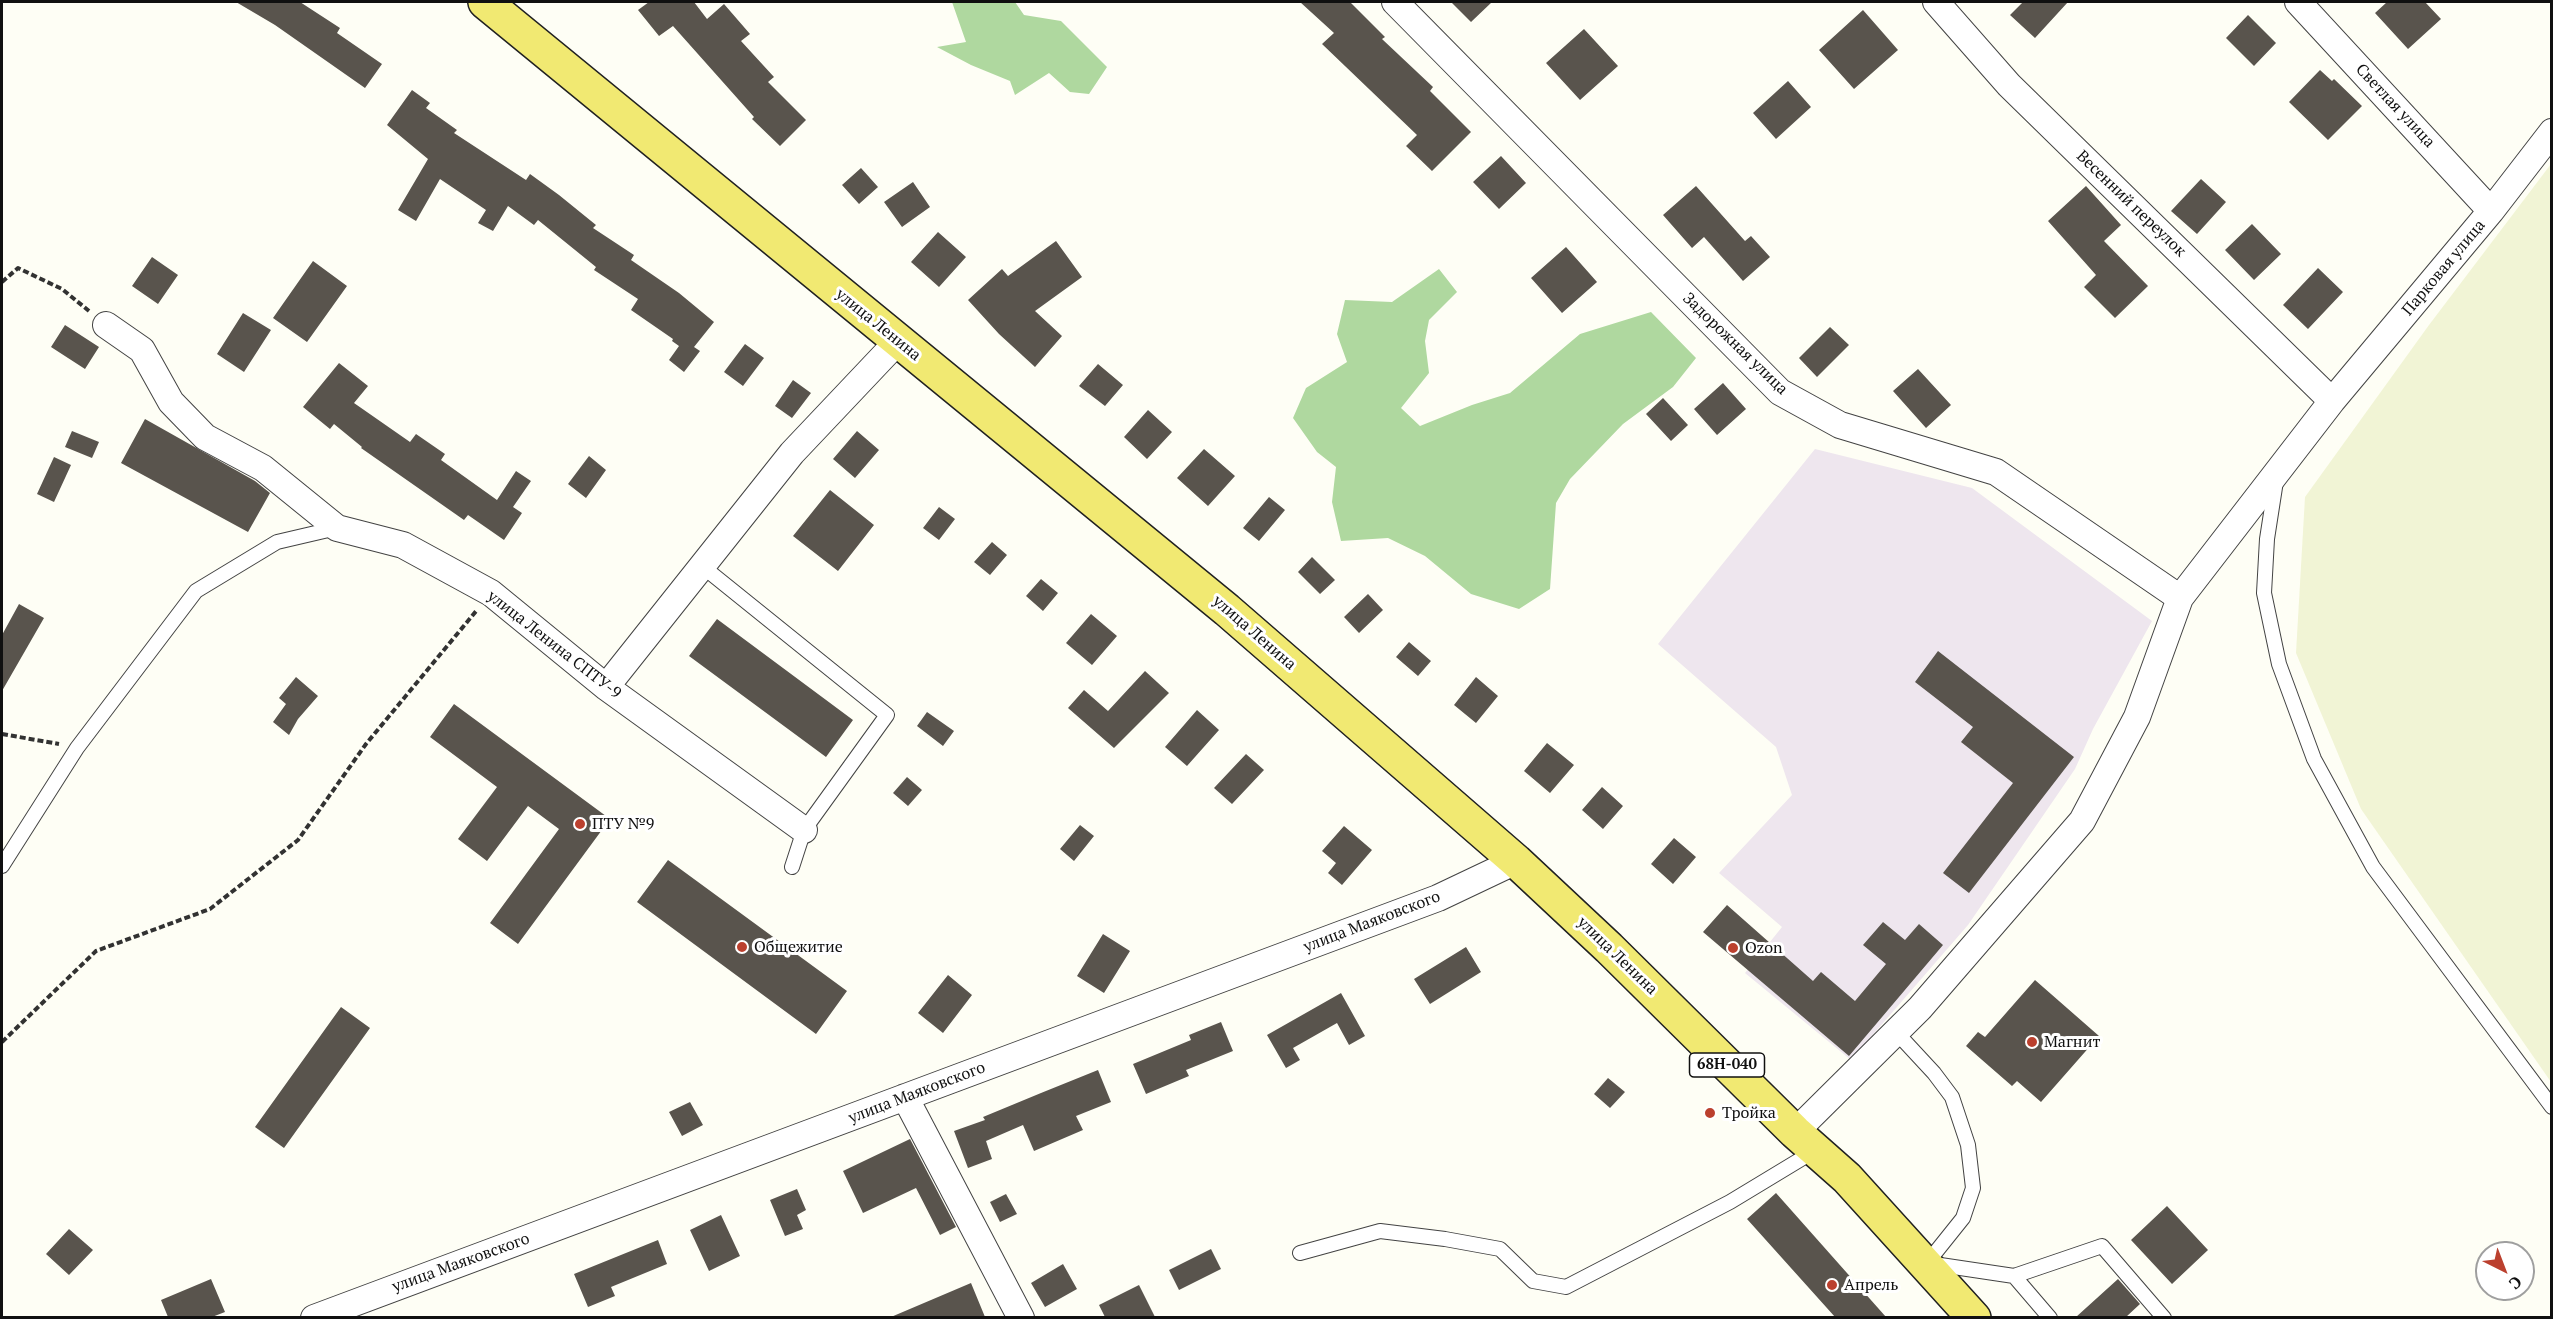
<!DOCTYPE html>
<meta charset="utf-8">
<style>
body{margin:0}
#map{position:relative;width:2553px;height:1319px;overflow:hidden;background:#fefef5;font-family:"PT Serif",serif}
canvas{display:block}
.frame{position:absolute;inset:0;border:3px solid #101010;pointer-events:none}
.north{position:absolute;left:2475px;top:1241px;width:60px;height:60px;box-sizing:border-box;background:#fff;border:2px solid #9f9f9f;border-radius:50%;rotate:138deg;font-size:16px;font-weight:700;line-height:24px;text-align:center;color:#101010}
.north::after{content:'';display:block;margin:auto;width:21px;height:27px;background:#bb402e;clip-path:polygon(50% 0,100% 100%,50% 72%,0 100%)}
</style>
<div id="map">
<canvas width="2553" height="1319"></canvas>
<div class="frame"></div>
<div class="north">С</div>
</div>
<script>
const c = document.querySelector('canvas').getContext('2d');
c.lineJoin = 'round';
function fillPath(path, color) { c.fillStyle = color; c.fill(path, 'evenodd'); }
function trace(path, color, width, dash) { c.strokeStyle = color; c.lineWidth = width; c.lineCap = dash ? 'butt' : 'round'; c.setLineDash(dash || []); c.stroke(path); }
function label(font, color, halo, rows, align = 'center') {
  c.font = font + ' "PT Serif",serif'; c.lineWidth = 6; c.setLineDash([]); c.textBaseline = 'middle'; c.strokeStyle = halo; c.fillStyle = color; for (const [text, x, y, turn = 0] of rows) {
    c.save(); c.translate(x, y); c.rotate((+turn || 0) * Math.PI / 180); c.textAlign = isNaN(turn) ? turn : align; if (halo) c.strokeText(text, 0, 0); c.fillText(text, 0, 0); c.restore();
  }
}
const industrial = new Path2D(`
 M1815 449 1972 488 2152 621 2093 729 2075 769 1968 925 1851 1060 1745 973 1782 927 1719 873 1792 795 1776 747 1658 644Z`);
const farmland = new Path2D(`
 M2551 164V1082L2361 809 2296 653 2305 497 2429 325Z`);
const forest = new Path2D(`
 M952 2H1015L1024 15 1061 21 1107 67 1089 94 1070 92 1049 73 1015 95 1010 81 971 65 937 47 966 42Z
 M1439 269 1457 292 1429 320 1425 341 1429 373 1401 408 1420 426 1472 405 1510 393 1580 334 1651 312 1696 358 1673 387 1623 424 1570 479 1556 503 1550 589 1519 609 1471 594 1425 556 1388 538 1341 541 1332 502 1336 467 1317 452 1293 418 1306 388 1347 362 1337 334 1345 300 1392 302Z`);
const building = new Path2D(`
 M236 2H300L340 28 337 33 382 64 365 88 275 25Z
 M649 2H694L707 19 724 4 750 34 741 41 774 77 768 82 806 120 780 146 752 119 754 117 673 26 659 36 638 10Z
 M1300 2H1350L1385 37 1382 39 1433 87 1430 91 1471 132 1432 171 1406 146 1417 135 1322 44 1334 33Z
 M1451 2H1492L1471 22Z
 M2023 2H2068L2035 38 2010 15Z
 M2387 2H2425L2441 19 2408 49 2375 13Z
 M1863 10 1898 50 1854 89 1819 50Z
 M2248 15 2276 43 2254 66 2226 38Z
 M1584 29 1618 66 1580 100 1546 63Z
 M2320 70 2332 81 2334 79 2362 106 2328 140 2289 102Z
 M1788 81 1811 107 1776 139 1753 113Z
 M412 90 430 103 426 108 457 130 454 133 526 180 530 174 559 195 596 225 593 228 634 255 631 260 679 293 714 322 694 347 700 351 684 372 669 360 679 346 672 341 673 339 631 310 638 299 594 270 596 267 538 220 534 225 508 206 493 231 478 223 486 210 440 179 416 221 398 210 428 159 387 125Z
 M1501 156 1526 183 1499 209 1473 182Z
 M861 168 878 187 859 204 842 185Z
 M2201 179 2226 202 2197 234 2171 211Z
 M913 182 930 207 902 227 884 202Z
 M1696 186 1745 241 1751 236 1770 257 1743 281 1704 237 1692 248 1663 215Z
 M2086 186 2121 225 2104 241 2148 286 2115 318 2084 287 2096 275 2048 221Z
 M2252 224 2281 254 2254 280 2225 250Z
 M938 232 966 257 939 287 911 262Z
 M1056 241 1082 277 1035 311 1062 336 1035 367 999 334 968 300 1002 269 1008 276Z
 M1566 247 1597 282 1562 313 1531 278Z
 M152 257 178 275 158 304 132 286Z
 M313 261 347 286 307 342 273 318Z
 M2318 268 2343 292 2308 329 2283 305Z
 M243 313 271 330 244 372 217 354Z
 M65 325 99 347 85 369 51 347Z
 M1830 327 1849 345 1817 377 1799 358Z
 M745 344 764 358 743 386 724 372Z
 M339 363 368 386 354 403 410 442 416 434 445 454 441 460 497 500 516 471 531 481 513 507 522 513 504 540 468 515 464 520 361 448 362 447 334 424 330 429 303 407Z
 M1098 364 1123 385 1105 406 1079 386Z
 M1918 369 1951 405 1926 428 1893 391Z
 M793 380 811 393 792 418 775 406Z
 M1723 383 1746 409 1717 435 1694 409Z
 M1663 398 1688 425 1671 441 1646 414Z
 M1148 410 1172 432 1147 459 1124 437Z
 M145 419 255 481 270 493 248 532 121 463Z
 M72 431 99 442 92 458 65 447Z
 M857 431 879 450 855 478 833 459Z
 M1204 449 1235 476 1208 506 1177 478Z
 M589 456 606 470 586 498 568 484Z
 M54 457 71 465 54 502 37 494Z
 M830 490 874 525 838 571 793 536Z
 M1269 497 1285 510 1259 541 1243 528Z
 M939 507 955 519 939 540 923 528Z
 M992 542 1007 555 990 575 974 562Z
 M1312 557 1335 580 1320 594 1298 572Z
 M1041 579 1058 593 1043 611 1026 596Z
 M1368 594 1383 610 1359 633 1344 617Z
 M19 604 44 618 2 691V635Z
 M1091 614 1117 636 1092 665 1066 643Z
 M717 619 853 720 826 757 689 656Z
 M1409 642 1431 661 1418 676 1396 657Z
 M1938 651 2074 757 1969 893 1943 873 2013 783 1961 742 1973 727 1915 682Z
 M1145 671 1169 693 1114 748 1068 708 1084 690 1108 711Z
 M296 677 318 696 298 719 289 735 273 722 286 704 279 698Z
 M1476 677 1498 696 1476 723 1454 705Z
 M454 704 610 819 518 944 490 923 559 829 528 806 487 861 458 839 497 787 430 737Z
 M1197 710 1219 730 1187 766 1165 747Z
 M927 712 954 731 943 746 917 726Z
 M1547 743 1574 765 1550 793 1524 771Z
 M1246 754 1264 770 1232 804 1214 788Z
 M907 777 922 790 908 806 893 793Z
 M1602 787 1623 806 1603 829 1582 810Z
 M1080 825 1094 836 1074 861 1060 849Z
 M1344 826 1372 850 1342 885 1328 873 1336 863 1322 851Z
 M1674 838 1696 857 1673 884 1651 864Z
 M668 860 847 991 816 1034 637 902Z
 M1727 905 1813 981 1821 972 1855 1001 1886 964 1863 945 1883 922 1905 940 1919 924 1943 945 1849 1056 1703 932Z
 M1103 934 1130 951 1104 993 1077 976Z
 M1466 947 1481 972 1430 1004 1414 979Z
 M948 975 972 995 943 1033 918 1013Z
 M2035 980 2099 1036 2041 1102 2017 1081 2012 1086 1966 1046 1978 1032 1985 1037Z
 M1341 993 1365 1036 1349 1045 1337 1023 1293 1048 1300 1060 1286 1068 1267 1035Z
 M341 1007 370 1028 284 1148 255 1127Z
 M1221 1022 1233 1051 1186 1070 1189 1076 1146 1094 1133 1064 1191 1040 1189 1035Z
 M1098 1070 1111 1102 1076 1116 1083 1130 1034 1151 1023 1125 986 1141 992 1159 968 1168 954 1131 985 1120 983 1117 1041 1093Z
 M1608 1078 1625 1092 1610 1108 1594 1094Z
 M690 1102 703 1125 682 1136 669 1112Z
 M910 1139 956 1227 940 1235 916 1188 863 1213 843 1171Z
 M797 1189 806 1210 797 1215 803 1229 785 1236 770 1200Z
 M1776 1193 1886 1317H1835L1747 1219Z
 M1006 1194 1017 1214 1000 1222 990 1202Z
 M2167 1206 2208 1250 2172 1284 2131 1240Z
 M721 1215 740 1256 709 1271 690 1230Z
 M69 1229 93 1250 69 1275 46 1254Z
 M658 1240 667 1264 611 1287 615 1296 588 1307 574 1274Z
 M1211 1249 1221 1269 1179 1290 1169 1270Z
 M1063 1264 1077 1289 1045 1307 1031 1283Z
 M211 1279 225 1312 212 1317H168L161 1300Z
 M2118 1279 2140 1304 2126 1317H2076Z
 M971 1283 985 1317H891Z
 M1139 1285 1155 1317H1105L1099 1305Z`);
const path = new Path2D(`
 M2 282 18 268 62 289 89 311
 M2 734 59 744
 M2 1042 96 951 210 909 298 840 366 744 477 610`);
const lane = new Path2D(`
 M2276 481 2267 539 2264 593 2279 664 2314 759 2373 867 2552 1107
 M702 566 887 715 804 830 792 867
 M2 866 77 748 196 591 277 542 337 528
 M1896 1032 1934 1073 1952 1097 1968 1145 1973 1188 1963 1218 1927 1263 2014 1276 2050 1318
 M1300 1253 1380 1231 1445 1239 1500 1249 1533 1281 1566 1287 1730 1202 1816 1150
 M2014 1276 2102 1246 2164 1318`);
const street = new Path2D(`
 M1395 2 1780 392 1840 425 1996 472 2180 598
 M1936 2 2009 85 2332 401
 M2298 2 2491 211
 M106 325 142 350 171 402 205 437 263 468 337 528 403 545 491 593 606 687 804 830
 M606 687 792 453 898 341
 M905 1097 1021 1318
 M1795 1132 1920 1008 2082 821 2137 717 2180 598 2332 401 2491 211 2552 132
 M314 1318 1438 898 1516 861`);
const primary = new Path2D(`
 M485 2 1227 610 1516 861 1609 948 1795 1132 1847 1178 1974 1318`);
const markers = [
 [580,824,6,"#bb402e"],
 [742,947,6,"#bb402e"],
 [1733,948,6,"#bb402e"],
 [2032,1042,6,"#bb402e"],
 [1710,1113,6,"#bb402e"],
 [1832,1285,6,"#bb402e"]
];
const shields = [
 [1727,1065,75]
];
const shieldNames = [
 ["68Н-040",1727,1065]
];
const streetNames = [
 ["Светлая улица",2395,106,47],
 ["Весенний переулок",2131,204,44],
 ["Парковая улица",2444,268,-50],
 ["улица Ленина",878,325,39],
 ["Задорожная улица",1735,344,44],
 ["улица Ленина",1254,633,41],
 ["улица Ленина СПТУ-9",554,645,38],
 ["улица Маяковского",1372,922,-21],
 ["улица Ленина",1617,956,44],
 ["улица Маяковского",917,1093,-21],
 ["улица Маяковского",461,1263,-20]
];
const poiNames = [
 ["ПТУ №9",592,824],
 ["Общежитие",754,947],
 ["Ozon",1745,948],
 ["Магнит",2044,1042],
 ["Тройка",1722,1113],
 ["Апрель",1844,1285]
];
fillPath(industrial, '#eee6ee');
fillPath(farmland, '#f1f4d5');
fillPath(forest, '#afd89f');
fillPath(building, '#59544d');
trace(lane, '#434343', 16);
trace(street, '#434343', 28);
trace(primary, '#212121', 36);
trace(path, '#323232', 4, [6, 3]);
trace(lane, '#fff', 14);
trace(street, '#fff', 26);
trace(primary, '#f1e972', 33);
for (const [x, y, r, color] of markers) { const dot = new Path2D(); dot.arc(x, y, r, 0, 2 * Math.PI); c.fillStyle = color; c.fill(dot); trace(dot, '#fff', 2); }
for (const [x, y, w] of shields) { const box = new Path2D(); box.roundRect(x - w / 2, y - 12, w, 24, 4.5); c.fillStyle = '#fff'; c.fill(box); trace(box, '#101010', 1.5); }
label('bold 15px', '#101010', null, shieldNames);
label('16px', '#101010', '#fff', streetNames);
label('16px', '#101010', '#fff', poiNames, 'left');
</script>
